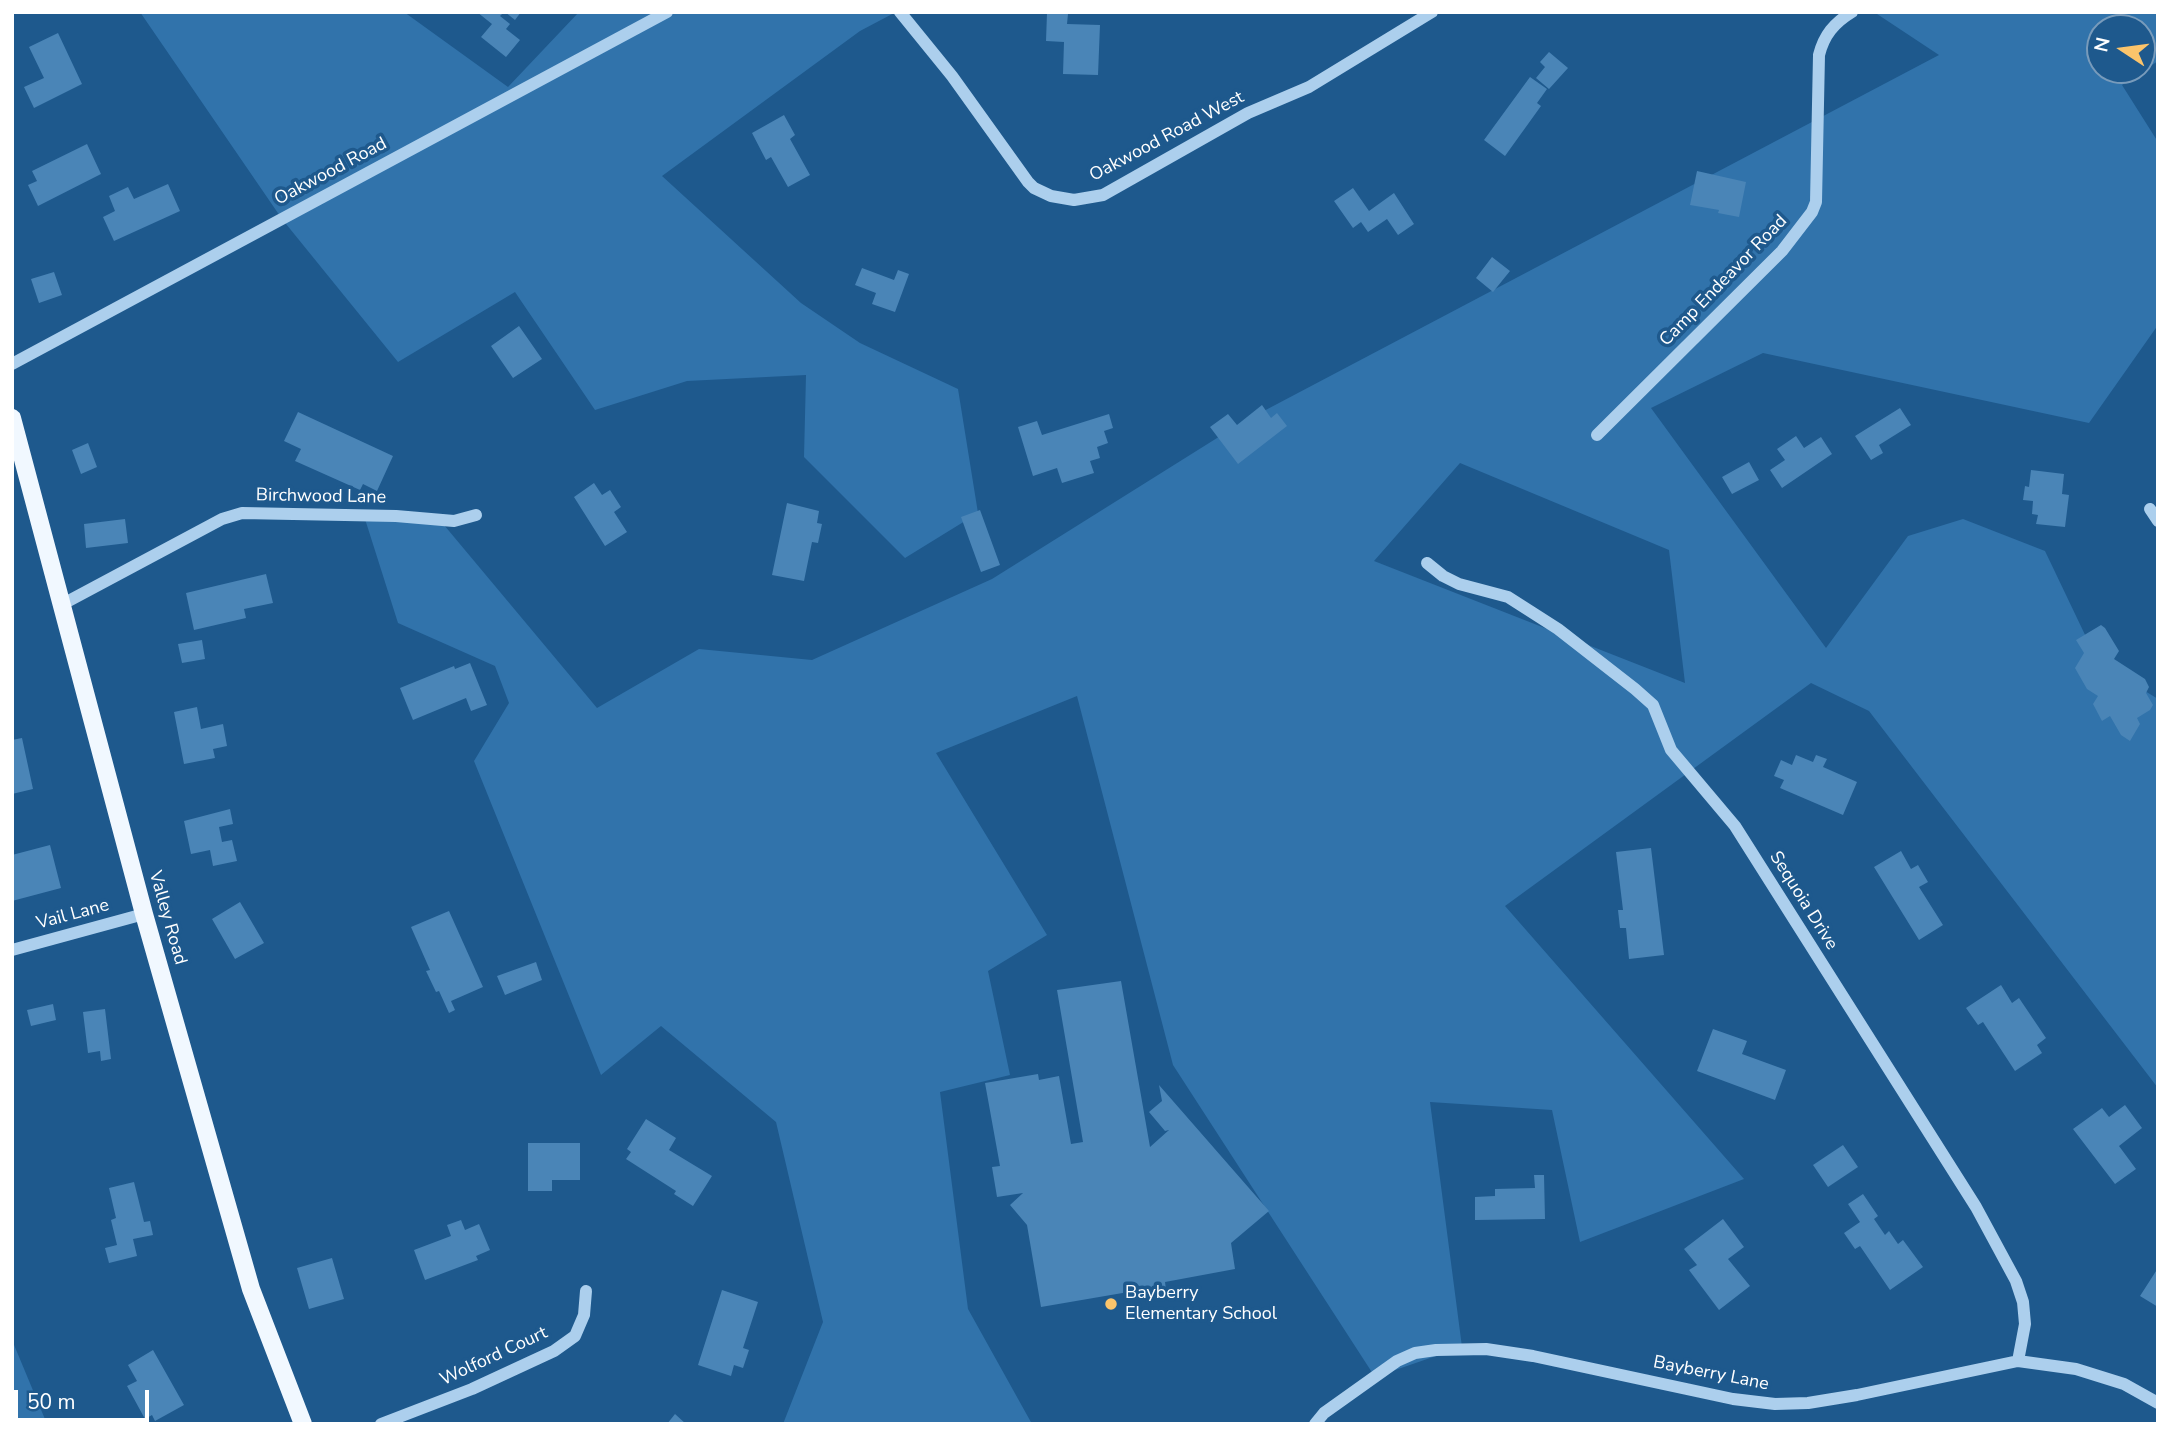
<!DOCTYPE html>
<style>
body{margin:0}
#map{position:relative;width:2170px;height:1436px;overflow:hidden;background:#1e598d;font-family:"Nunito Sans",sans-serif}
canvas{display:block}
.frame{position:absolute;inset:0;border:14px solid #fff;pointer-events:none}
.north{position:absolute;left:2086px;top:14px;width:70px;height:70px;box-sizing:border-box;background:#1e598d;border:2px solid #789bbb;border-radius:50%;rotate:283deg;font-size:19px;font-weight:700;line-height:28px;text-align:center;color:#fff}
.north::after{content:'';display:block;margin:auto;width:24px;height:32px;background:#fbc46b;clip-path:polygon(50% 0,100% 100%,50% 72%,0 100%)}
.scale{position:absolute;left:14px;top:1390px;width:135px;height:32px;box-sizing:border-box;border:4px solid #fff;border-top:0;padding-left:9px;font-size:21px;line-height:24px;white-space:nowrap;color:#fff;-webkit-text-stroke:5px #1e598d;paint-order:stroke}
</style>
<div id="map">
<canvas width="2170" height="1436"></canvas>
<div class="frame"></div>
<div class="north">N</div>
<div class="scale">50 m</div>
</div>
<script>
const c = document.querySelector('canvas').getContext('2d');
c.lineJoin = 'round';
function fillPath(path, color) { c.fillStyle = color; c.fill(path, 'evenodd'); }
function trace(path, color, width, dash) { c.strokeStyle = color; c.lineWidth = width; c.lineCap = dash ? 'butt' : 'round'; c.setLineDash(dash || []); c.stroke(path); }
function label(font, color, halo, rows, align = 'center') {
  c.font = font + ' "Nunito Sans",sans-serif'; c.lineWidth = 7; c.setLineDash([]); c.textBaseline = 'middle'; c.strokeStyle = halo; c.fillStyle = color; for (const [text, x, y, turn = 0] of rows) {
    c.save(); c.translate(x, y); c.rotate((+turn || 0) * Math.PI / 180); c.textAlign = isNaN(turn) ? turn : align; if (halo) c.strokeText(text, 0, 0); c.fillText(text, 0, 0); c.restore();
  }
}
const green = new Path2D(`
 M140 12H404L508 87 579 12H896L860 31 662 176 801 303 860 343 958 389 978 513 905 558 804 457 806 375 687 381 595 410 515 292 398 362 282 219Z
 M1874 12H2158V61L2122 85 2158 142V325L2089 423 1763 353 1651 408 1826 648 1908 536 1963 519 2045 551 2098 662 2158 699V1088L1869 711 1811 683 1505 906 1744 1179 1580 1242 1552 1110 1430 1102 1462 1347 1375 1377 1173 1065 1077 696 936 753 1047 935 988 971 1010 1075 940 1092 968 1309 1032 1424H783L823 1322 776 1122 661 1026 601 1075 474 761 509 703 495 666 398 623 365 519H439L597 708 699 649 812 660 992 579 1241 423 1939 55ZM2100 28H2142V70H2100ZM1460 463 1669 550 1685 683 1374 561Z
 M12 1340 47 1424H12Z`);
const building = new Path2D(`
 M477 12H504L500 16 510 24 506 29 520 40 506 57 481 37 492 24Z
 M505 12H521L515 20Z
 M1047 13 1068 14 1067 24 1100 25 1098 75 1063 74 1064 42 1046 41Z
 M58 33 82 84 34 108 24 87 44 78 29 47Z
 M1549 52 1568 68 1549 89 1536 78 1545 67 1540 62Z
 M1530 77 1547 89 1537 103 1541 106 1505 156 1484 140Z
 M784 115 795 135 790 139 810 175 788 187 771 157 766 160 752 133Z
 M87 144 101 174 38 206 28 185 37 181 32 171Z
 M1697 171 1746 182 1739 217 1718 213 1719 210 1690 205Z
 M168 184 180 211 114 241 103 217 115 211 109 196 128 187 134 199Z
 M1353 188 1369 211 1394 193 1414 224 1398 235 1387 219 1368 232 1361 222 1353 228 1334 201Z
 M1492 257 1510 271 1493 292 1476 278Z
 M862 268 894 280 898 270 909 274 895 312 872 304 876 293 855 285Z
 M54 272 62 295 39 303 31 279Z
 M519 326 542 359 513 378 491 346Z
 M1262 405 1271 418 1277 413 1287 426 1238 464 1210 427 1228 414 1237 425Z
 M1900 408 1911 425 1879 445 1883 453 1871 460 1855 436Z
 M298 412 393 456 377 491 363 484 360 490 295 461 301 449 284 441Z
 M1109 414 1113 428 1104 431 1108 443 1097 447 1100 458 1090 461 1094 473 1062 483 1057 468 1033 476 1018 427 1037 421 1042 435Z
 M1796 436 1804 448 1821 437 1832 454 1782 488 1770 470 1785 460 1777 449Z
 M88 443 97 467 81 474 72 450Z
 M1749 462 1759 480 1732 494 1722 477Z
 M2031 470 2064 474 2062 494 2069 495 2065 527 2036 524 2038 515 2032 514 2033 501 2023 500 2025 486 2029 487Z
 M594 483 602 495 610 490 621 507 614 512 627 532 605 546 574 497Z
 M787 503 819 511 817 523 822 524 818 543 812 542 804 581 772 575Z
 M980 510 1000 565 981 572 961 517Z
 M125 519 128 543 86 548 84 524Z
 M266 574 273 603 244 609 246 618 194 630 186 593Z
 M2101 625 2105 628 2119 651 2114 659 2145 679 2149 687 2146 693 2153 705 2150 710 2137 718 2140 724 2130 741 2121 735 2110 716 2102 721 2093 704 2098 696 2087 689 2075 668 2084 653 2076 640Z
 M202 640 205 659 182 663 178 644Z
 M470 663 487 705 471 711 466 698 413 720 400 688 454 666 455 669Z
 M197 707 201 729 223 724 227 746 213 749 215 758 184 764 174 712Z
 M22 738 33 789 12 794V740Z
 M1796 755 1813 762 1816 755 1827 759 1823 767 1857 782 1843 815 1780 788 1784 780 1774 776 1781 760 1792 765Z
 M230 809 233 824 219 827 222 842 232 840 237 861 213 866 210 850 191 854 184 821Z
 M50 845 61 888 12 901V855Z
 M1651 848 1664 955 1629 959 1626 928H1620L1618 910H1623L1616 852Z
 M1901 851 1911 869 1918 865 1928 882 1919 887 1943 925 1919 940 1874 867Z
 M240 902 264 943 235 959 212 919Z
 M449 911 483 987 451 1001 455 1010 449 1013 439 991 436 992 426 971 430 970 411 927Z
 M536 962 542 980 505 995 497 976Z
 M1121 981 1150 1147 1169 1130 1165 1131 1149 1112 1162 1101 1159 1085 1269 1211 1231 1243 1235 1269 1165 1282 1167 1297 1149 1300 1140 1290 1041 1307 1027 1225 1010 1205 1023 1193 997 1197 992 1167 1000 1166 985 1083 1038 1074 1039 1080 1059 1076 1071 1144 1083 1142 1057 990Z
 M2001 985 2012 1003 2019 998 2046 1038 2037 1045 2042 1053 2015 1071 1983 1022 1978 1025 1966 1008Z
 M53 1004 56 1020 31 1026 27 1010Z
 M105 1009 111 1059 101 1061 100 1051 88 1053 83 1012Z
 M1713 1029 1747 1041 1742 1054 1786 1070 1775 1100 1697 1071Z
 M2125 1105 2142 1128 2119 1146 2136 1169 2115 1184 2073 1129 2102 1108 2109 1117Z
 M646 1119 676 1138 669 1150 712 1176 693 1206 674 1194 676 1191 626 1159 631 1152 627 1149Z
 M528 1143H580V1180H552V1191H528Z
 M1843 1145 1858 1167 1828 1187 1813 1165Z
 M1534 1175H1544L1545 1219 1475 1220V1197L1495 1196V1189L1535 1188Z
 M134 1182 144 1222 150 1221 153 1235 133 1239 137 1256 109 1263 105 1248 117 1245 111 1220 116 1218 109 1188Z
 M1863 1194 1878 1216 1874 1219 1885 1235 1889 1231 1898 1244 1903 1240 1923 1267 1890 1290 1860 1246 1855 1249 1844 1233 1860 1222 1848 1204Z
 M1723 1219 1744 1247 1728 1259 1750 1286 1719 1310 1689 1270 1697 1265 1684 1249Z
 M461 1220 465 1230 479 1224 490 1250 476 1256 478 1260 425 1280 414 1250 451 1236 447 1225Z
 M332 1258 344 1299 309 1309 297 1268Z
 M2158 1268V1307L2140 1296Z
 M722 1290 758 1302 743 1348 749 1350 743 1368 734 1365 731 1376 698 1365Z
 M153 1350 184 1405 155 1421 152 1415 145 1419 127 1386 137 1381 128 1365Z
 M675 1414 686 1424H667Z`);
const minor = new Path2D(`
 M900 12 952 76 1028 182 1034 188 1051 196 1074 200 1103 195 1248 113 1309 87 1432 12
 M12 364 667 12
 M1597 435 1782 251 1812 212 1816 202 1819 55C1824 35 1834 23 1852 12
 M2150 509 2158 521
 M1427 563 1443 576 1459 584 1508 597 1558 629 1635 689 1653 705 1671 750 1735 826 1976 1207 2016 1281 2023 1302 2025 1324 2018 1361
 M61 605 222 519 242 513 396 516 454 521 476 515
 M12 950 144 914
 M381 1424 472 1389 554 1351 575 1336 584 1315 586 1291
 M1315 1424 1324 1413 1397 1361 1415 1353 1436 1350 1486 1349 1533 1356 1733 1399 1775 1404 1808 1403 1857 1395 2018 1361 2076 1369 2124 1384 2158 1403`);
const major = new Path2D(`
 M12 418 144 914 251 1289 303 1424`);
const markers = [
 [1111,1304,7,"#fbc46b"]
];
const streetNames = [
 ["Oakwood Road West",1167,137,-28],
 ["Oakwood Road",331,172,-28],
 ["Camp Endeavor Road",1724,281,-46],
 ["Birchwood Lane",321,497,1],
 ["Sequoia Drive",1803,901,58],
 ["Vail Lane",73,915,-15],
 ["Valley Road",167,918,74],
 ["Wolford Court",494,1357,-25],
 ["Bayberry Lane",1711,1374,11]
];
const poiNames = [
 ["Bayberry",1125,1294],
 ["Elementary School",1125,1315]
];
fillPath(green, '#3173ab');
fillPath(building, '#4a85b7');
trace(minor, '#accfed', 12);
trace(major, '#f1f8ff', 18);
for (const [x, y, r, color] of markers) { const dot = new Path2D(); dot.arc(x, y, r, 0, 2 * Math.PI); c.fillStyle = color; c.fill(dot); trace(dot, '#1e598d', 2.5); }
label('18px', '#fff', '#1e598d', streetNames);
label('18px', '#fff', '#1e598d', poiNames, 'left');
</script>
